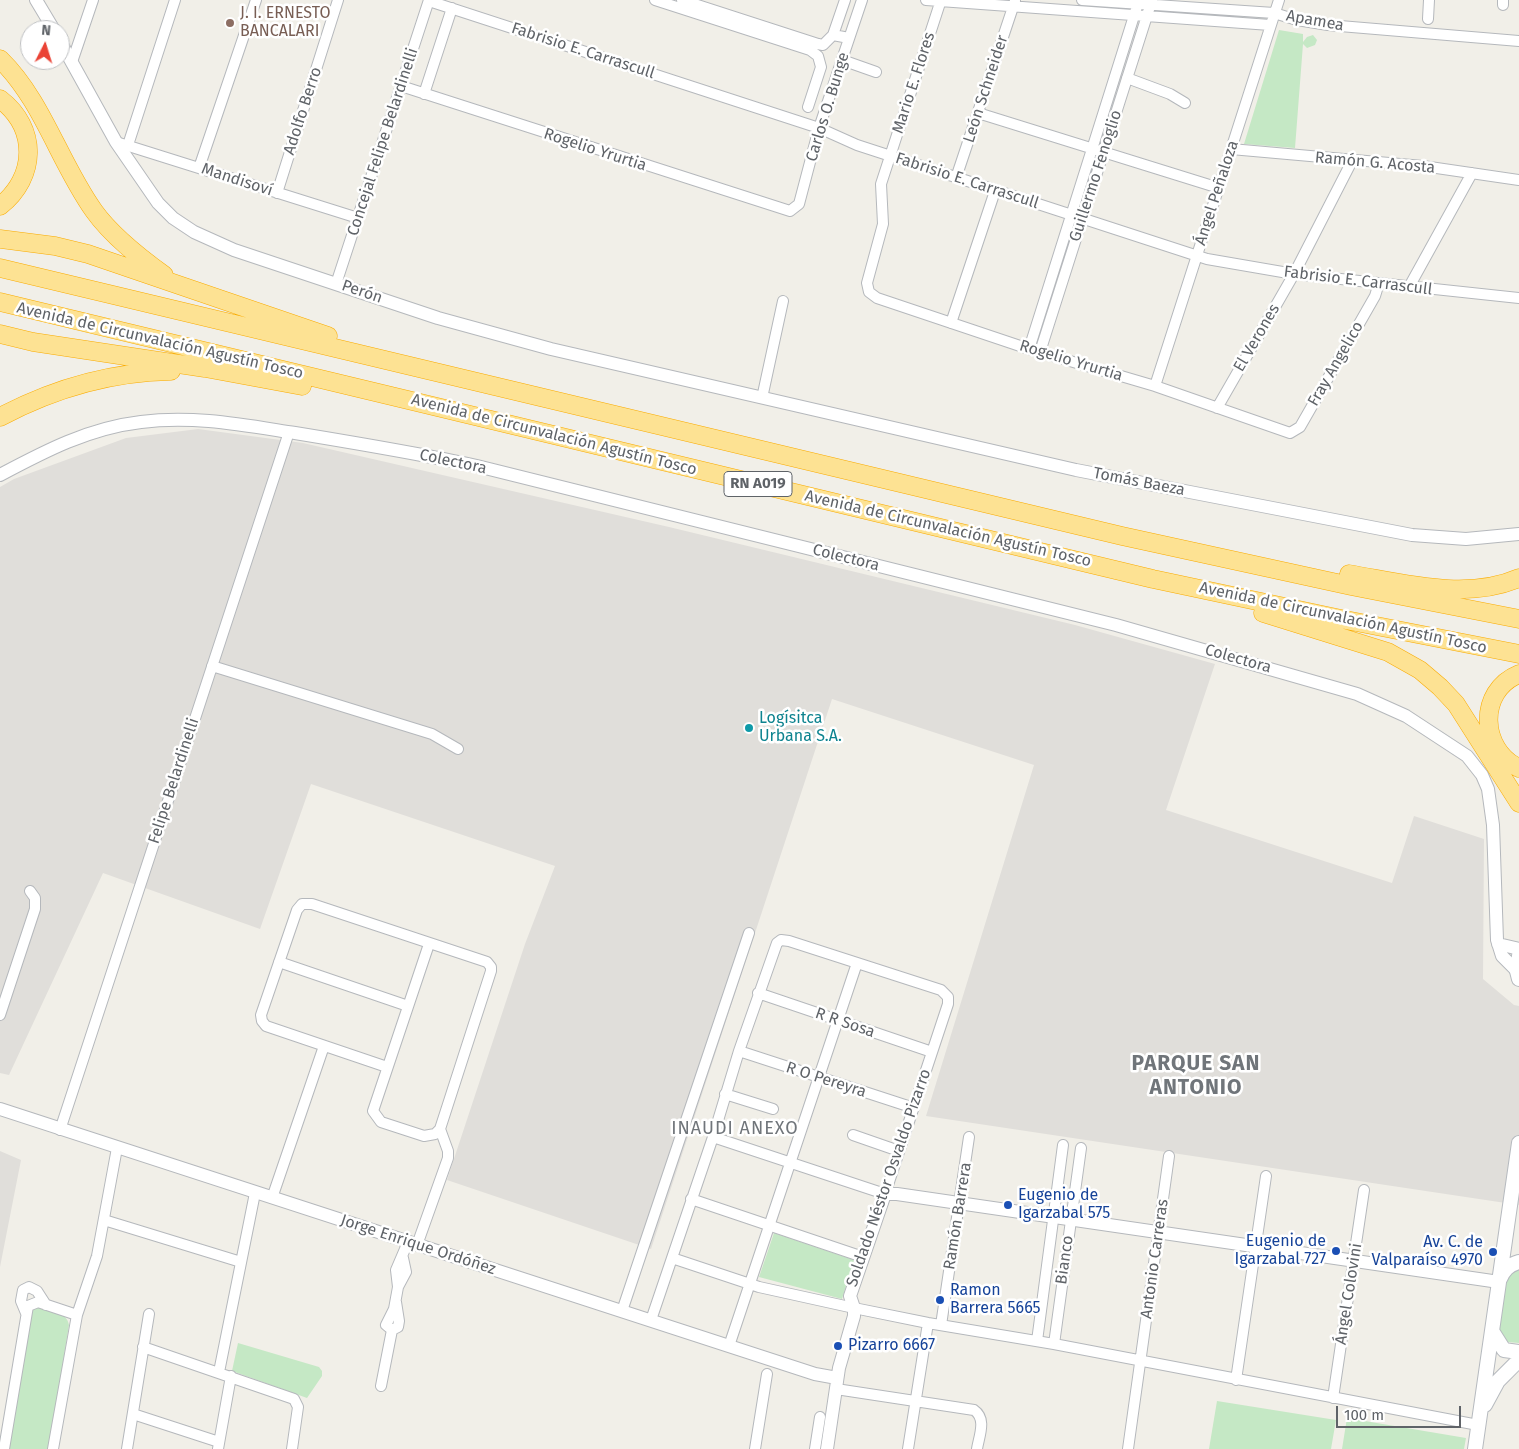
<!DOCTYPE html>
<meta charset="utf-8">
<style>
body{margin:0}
#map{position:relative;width:1519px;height:1449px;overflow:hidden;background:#f1efe8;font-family:"Fira Sans",sans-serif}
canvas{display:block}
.north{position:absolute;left:20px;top:20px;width:50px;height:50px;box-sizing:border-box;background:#fff;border:1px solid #bfc1c3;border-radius:50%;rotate:5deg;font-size:14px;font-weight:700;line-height:20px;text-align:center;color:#5f6368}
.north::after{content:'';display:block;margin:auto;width:18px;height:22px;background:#ea4335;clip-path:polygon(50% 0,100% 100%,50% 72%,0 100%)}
.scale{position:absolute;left:1336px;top:1406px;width:125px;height:22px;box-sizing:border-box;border:2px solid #5f6368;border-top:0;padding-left:6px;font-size:15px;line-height:18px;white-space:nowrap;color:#5f6368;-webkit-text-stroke:4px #fff;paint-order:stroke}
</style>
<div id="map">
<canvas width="1519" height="1449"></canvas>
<div class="north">N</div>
<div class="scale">100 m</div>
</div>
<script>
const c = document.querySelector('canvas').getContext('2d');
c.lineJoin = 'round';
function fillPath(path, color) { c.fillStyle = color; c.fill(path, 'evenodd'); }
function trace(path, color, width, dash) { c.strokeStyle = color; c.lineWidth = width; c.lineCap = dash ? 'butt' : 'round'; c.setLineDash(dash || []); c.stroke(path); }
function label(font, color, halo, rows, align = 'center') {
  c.font = font + ' "Fira Sans",sans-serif'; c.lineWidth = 5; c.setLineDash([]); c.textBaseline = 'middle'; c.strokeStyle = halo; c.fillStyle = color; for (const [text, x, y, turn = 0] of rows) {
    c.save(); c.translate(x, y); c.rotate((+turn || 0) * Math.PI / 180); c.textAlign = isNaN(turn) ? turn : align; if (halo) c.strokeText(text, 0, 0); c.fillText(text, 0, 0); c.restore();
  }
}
const industrial = new Path2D(`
 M198 429 303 443 669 527 1075 625 1215 664 1166 810 1392 883 1414 816 1484 839 1483 979 1514 1005 1519 1006V1205L926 1116 1034 765 832 699 651 1249 447 1180 525 944 555 866 311 784 260 929 103 873 9 1075 0 1073V487L14 479 126 438Z
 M0 1151 21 1160 0 1267Z`);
const green = new Path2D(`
 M1279 30 1303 34V42L1307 37 1313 35 1317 40 1315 45 1307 48 1303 44 1295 148 1244 144Z
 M774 1233 854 1260 842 1299 759 1277Z
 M1519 1266V1343L1508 1342 1502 1338 1499 1327 1505 1279Z
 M39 1306C50 1310 67 1312 69 1325L49 1449H8L32 1309Z
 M238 1343 319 1367 322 1371V1376L307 1398 232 1371Z
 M1217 1401 1336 1420 1331 1449H1209Z
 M1347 1418 1466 1438 1464 1449H1342Z`);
const minor = new Path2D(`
 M655 0 810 50 818 56 821 67 808 107
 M682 0 818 44 823 45 833 35 849 38
 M926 0 1270 25
 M941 0 881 184 883 224 867 283 869 292 877 298 1029 349 1155 386 1290 433 1300 427 1375 296 1379 283
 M1082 0 1274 13 1297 20 1328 25 1519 41
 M429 1 819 128 857 145 1207 259 1294 274 1519 298
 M1503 5V0
 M1428 19 1429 0
 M833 35 845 0
 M842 60 876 72
 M72 62 93 0
 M1127 78 1170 94 1185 103
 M401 86 790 211 799 204 819 128 862 0
 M424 94 452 8
 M978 113 1219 188
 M116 142 358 218
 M128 145 175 0
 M1231 149 1423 166 1519 180
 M199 168 256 0
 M956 178 1015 1
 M277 193 338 0
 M336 284 429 0
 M1409 287 1472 173
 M951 323 995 191
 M1029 349 1139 0
 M1040 352 1152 0
 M1155 386 1279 0
 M762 398 783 301
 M1217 408 1294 274 1352 161
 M212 666 432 734 458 749
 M279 962 408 1006
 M758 993 932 1052
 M0 1015 35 909V898L30 891
 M739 1051 914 1108
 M387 1067 266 1026 262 1021 261 1015 297 910 302 904H312L487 962 491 967V971L440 1129 435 1134 424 1136 381 1122 373 1111 429 944
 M725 1094 773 1109
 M60 1130 289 432
 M853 1135 899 1151
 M272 1198 324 1046
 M691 1199 863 1257
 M104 1220 241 1262
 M417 1245 448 1158V1151L440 1129
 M672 1258 759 1287 854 1308 928 1323 1054 1344 1478 1425
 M398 1287 396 1270 408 1242
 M396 1302 399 1321 398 1327 392 1330 386 1325 394 1309 398 1287 406 1272 403 1258
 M622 1311 749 933
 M26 1313 21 1301 23 1290 29 1287 37 1291 46 1305
 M651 1320 713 1137 739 1051 777 943 781 940 789 941 941 990 948 997V1004L885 1194 713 1137
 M941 1325 969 1137
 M1037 1341 1063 1145
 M1054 1344 1081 1148
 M729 1346 857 963
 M143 1347 294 1399 298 1407 292 1449
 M219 1372 255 1193
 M1236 1380 1266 1176
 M381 1386 392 1330
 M836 1389 974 1410C987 1419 979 1436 977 1449
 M1333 1398 1364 1190
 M133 1414 219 1442
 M4 1449 28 1306 38 1302 77 1315
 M53 1449 77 1315 97 1256 117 1148
 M127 1449 149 1314
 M218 1449 231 1376
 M755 1449 767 1374
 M815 1449 820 1417
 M908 1449 928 1323
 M1128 1449 1169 1156`);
const tertiary = new Path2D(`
 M36 0 54 30
 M60 41 116 142 158 203 173 218 194 232 234 250 438 318 551 349 1076 470 1412 535 1466 539 1519 534
 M0 475C45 451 89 428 141 422 193 415 243 425 295 433 356 443 417 453 477 466L1116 625 1357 694 1406 716 1467 756 1482 775 1488 789 1493 825 1497 940 1502 956 1517 971
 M1498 944 1519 949
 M0 1109 815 1374 837 1378
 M827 1449 839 1368 854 1316V1308L850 1296 885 1194H897L1499 1282`);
const secondary = new Path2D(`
 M1519 956 1517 971 1519 979
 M1500 1279C1504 1269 1509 1265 1519 1262
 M1492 1331 1504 1350 1519 1352
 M1485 1405 1498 1381 1519 1360
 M1475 1449 1519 1143`);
const motorway = new Path2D(`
 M0 59C43 101 59 162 94 211 112 236 139 257 164 275
 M0 99C38 128 37 177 0 206
 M0 239 55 246 88 254 328 336
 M0 268 1122 536 1351 586 1519 619
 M0 302 1153 579 1346 620 1519 654
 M0 334 33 342 205 368 302 386
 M0 417C53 389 111 372 171 371
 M1349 574C1403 583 1467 601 1519 578
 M1263 613 1388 652 1420 670 1440 687 1456 704 1519 803
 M1519 674C1477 691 1480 750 1519 768`);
const markers = [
 [230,23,5,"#8d6e63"],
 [749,728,5,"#0f9aa8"],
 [1008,1205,5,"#1a4fb4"],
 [1336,1251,5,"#1a4fb4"],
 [1493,1252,5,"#1a4fb4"],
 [940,1300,5,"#1a4fb4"],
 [838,1346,5,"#1a4fb4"]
];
const shields = [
 [758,484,68]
];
const shieldNames = [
 ["RN A019",758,484]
];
const educationNames = [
 ["J. I. ERNESTO",240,14],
 ["BANCALARI",240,32]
];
const streetNames = [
 ["Apamea",1315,21,10],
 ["Fabrisio E. Carrascull",583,51,18],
 ["Mario E. Flores",914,83,-72],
 ["León Schneider",986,89,-72],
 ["Carlos O. Bunge",828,107,-73],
 ["Adolfo Berro",303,111,-72],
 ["Concejal Felipe Belardinelli",383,142,-72],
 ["Rogelio Yrurtia",595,150,18],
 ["Ramón G. Acosta",1375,163,5],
 ["Guillermo Fenoglio",1096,176,-72],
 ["Mandisoví",237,180,18],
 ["Fabrisio E. Carrascull",967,181,18],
 ["Ángel Peñaloza",1217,193,-72],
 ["Fabrisio E. Carrascull",1358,281,7],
 ["Perón",362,292,19],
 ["El Verones",1257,338,-60],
 ["Avenida de Circunvalación Agustín Tosco",160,341,13],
 ["Rogelio Yrurtia",1071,361,17],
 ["Fray Angelico",1336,364,-60],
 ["Avenida de Circunvalación Agustín Tosco",554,435,14],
 ["Colectora",453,462,12],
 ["Tomás Baeza",1139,482,11],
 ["Avenida de Circunvalación Agustín Tosco",948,529,13],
 ["Colectora",846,558,14],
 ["Avenida de Circunvalación Agustín Tosco",1343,618,12],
 ["Colectora",1238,659,16],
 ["Felipe Belardinelli",174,781,-72],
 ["R R Sosa",845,1023,19],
 ["R O Pereyra",826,1080,18],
 ["Soldado Néstor Osvaldo Pizarro",889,1178,-71],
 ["Ramón Barrera",958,1216,-81],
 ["Jorge Enrique Ordóñez",418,1245,18],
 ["Antonio Carreras",1155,1259,-82],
 ["Bianco",1065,1260,-82],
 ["Ángel Colovini",1349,1294,-81]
];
const cultureNames = [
 ["Logísitca",759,719],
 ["Urbana S.A.",759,737]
];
const transitNames = [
 ["Eugenio de",1018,1196],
 ["Igarzabal 575",1018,1214],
 ["Eugenio de",1326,1242,"right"],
 ["Igarzabal 727",1326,1260,"right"],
 ["Av. C. de",1483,1243,"right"],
 ["Valparaíso 4970",1483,1261,"right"],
 ["Ramon",950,1291],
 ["Barrera 5665",950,1309],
 ["Pizarro 6667",848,1346]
];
const neighbourhoodNames = [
 ["INAUDI ANEXO",735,1129]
];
const districtNames = [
 ["PARQUE SAN",1196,1064],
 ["ANTONIO",1196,1088]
];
fillPath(industrial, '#e0deda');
fillPath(green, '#c5e8c5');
trace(minor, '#b5b8bc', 12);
trace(tertiary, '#b5b8bc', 14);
trace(secondary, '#b6babf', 16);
trace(motorway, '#f9ab00', 19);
trace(minor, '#fff', 10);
trace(tertiary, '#fff', 12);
trace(secondary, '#fff', 14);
trace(motorway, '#fde293', 18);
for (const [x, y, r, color] of markers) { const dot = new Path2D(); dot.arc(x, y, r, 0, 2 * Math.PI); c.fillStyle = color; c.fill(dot); trace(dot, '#fff', 2); }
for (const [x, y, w] of shields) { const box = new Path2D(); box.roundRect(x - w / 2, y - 12.5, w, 25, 4); c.fillStyle = '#fff'; c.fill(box); trace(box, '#5f6368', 1); }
label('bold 15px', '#5f6368', null, shieldNames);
label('16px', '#785e54', '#fff', educationNames, 'left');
label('16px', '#5f6368', '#fff', streetNames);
label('16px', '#0d838f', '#fff', cultureNames, 'left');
label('16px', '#164399', '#fff', transitNames, 'left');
c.letterSpacing = '1px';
label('18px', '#70757a', '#fff', neighbourhoodNames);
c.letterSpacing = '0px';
c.letterSpacing = '1px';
label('bold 21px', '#70757a', '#fff', districtNames);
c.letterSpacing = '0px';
</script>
